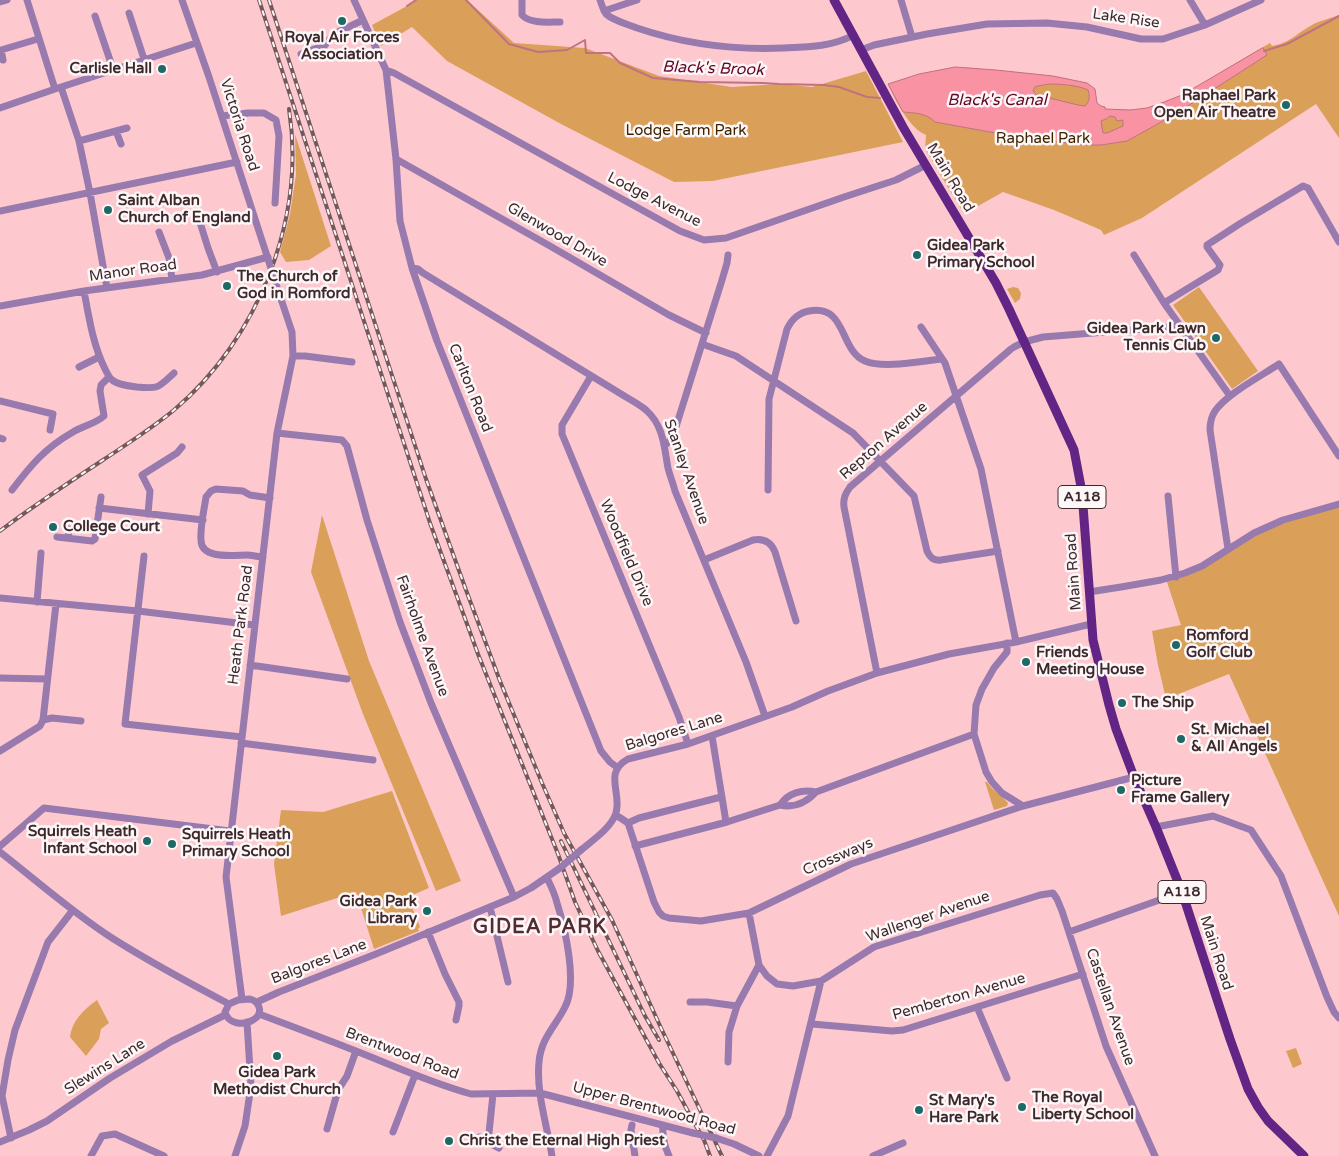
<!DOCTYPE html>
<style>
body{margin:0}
canvas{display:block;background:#fdc9cf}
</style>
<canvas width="1339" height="1156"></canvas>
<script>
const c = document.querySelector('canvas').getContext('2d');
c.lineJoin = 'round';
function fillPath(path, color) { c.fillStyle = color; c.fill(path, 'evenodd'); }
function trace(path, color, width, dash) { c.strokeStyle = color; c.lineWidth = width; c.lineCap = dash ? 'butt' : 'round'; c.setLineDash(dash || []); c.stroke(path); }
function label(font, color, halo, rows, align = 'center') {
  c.font = font + ' "Varela Round",sans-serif'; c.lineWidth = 5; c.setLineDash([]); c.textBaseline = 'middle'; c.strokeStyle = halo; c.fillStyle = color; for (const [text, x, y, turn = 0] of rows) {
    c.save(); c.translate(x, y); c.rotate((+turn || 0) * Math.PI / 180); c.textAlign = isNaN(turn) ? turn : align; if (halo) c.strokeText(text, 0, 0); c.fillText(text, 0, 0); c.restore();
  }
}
const green = new Path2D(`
 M415 0H467L514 43 585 48 659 76 732 87 779 84 812 87 866 71 903 142 713 181 674 182 561 124 447 61 412 27 381 46 372 25 407 6Z
 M1339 15V138L1316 104 1142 218 1104 235 1101 230 1054 210 1003 192 964 214 925 149 926 135C910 129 895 100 888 84L919 74 955 67 973 68 1053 76 1087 83 1095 89 1097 103 1101 106 1105 107V109L1130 110 1147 108 1164 102 1182 95 1270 43 1272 46C1290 43 1297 33 1312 25 1320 20 1330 19 1339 15Z
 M295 134 331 246 309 260 286 262 280 252 290 214 296 175Z
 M1013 287 1018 288 1021 293 1020 299 1015 303 1007 289Z
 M1199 287 1258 371 1232 389 1173 305Z
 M1339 504V916L1229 674 1166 699 1158 665 1152 631 1181 625 1166 579 1202 566 1254 533Z
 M322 515 369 661 461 881 436 891 363 714 311 572Z
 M985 782H987C993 791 1002 795 1008 803L1007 806 994 810Z
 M392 791 429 888 408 897 420 927 418 929 419 931 374 949 356 892 281 916 274 864 281 810 323 812Z
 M97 1000 109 1023 101 1029 99 1039 86 1056 70 1037C72 1021 83 1010 97 1000Z
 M1296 1048 1302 1064 1293 1068 1286 1051Z`);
const water = new Path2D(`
 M1263 48 1267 55 1172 116 1127 141 1101 145H1085L1023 138 935 122C927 113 914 113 903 112L888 84 919 74 955 67 996 70 1053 76 1087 83 1095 89 1097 103 1101 106 1105 107V109L1130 110 1147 108 1164 102 1182 95ZM1049 84C1061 84 1077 85 1088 90 1090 96 1090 101 1085 106L1078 105 1037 95 1033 91 1035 87ZM1110 116 1115 117 1117 121 1123 120V126L1107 133H1103L1101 121 1106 119Z`);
const stream = new Path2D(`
 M466 0 509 44 538 52 567 50 585 40 586 53H610L620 63 653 78 700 82 763 83 779 84 824 85 839 87 867 97 880 98
 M407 6 416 0
 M1264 51 1287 44 1339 16`);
const minor = new Path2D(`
 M27 0 55 89
 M182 0 209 77 268 259
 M354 0 386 70 396 159 400 221 412 268 437 341 601 751 610 762 618 768
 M522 0V15C530 24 549 22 560 22
 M600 0C602 5 603 10 606 14 614 21 627 24 637 28 684 44 734 50 783 48 808 47 831 47 854 35
 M901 0 912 37
 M1190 0 1205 25
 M0 2 7 0
 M604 11 637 0
 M129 13 144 59
 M95 16 113 69
 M861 50 874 45 927 34 987 24 1047 23 1087 27 1141 39H1163L1205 25 1261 0
 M301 54 325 45 334 34 363 20
 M3 60 1 50 38 39
 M386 70 394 73 680 231 704 240 726 238 844 197 896 180 926 165
 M61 87 79 141 90 193 107 288
 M0 108 55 89 196 43
 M222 116 248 113H264L276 120 279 136 275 203
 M116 131 121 144
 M79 141 127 128
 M396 159 550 246 669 315 706 333
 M0 211 237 162
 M197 213 208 248 217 272
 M159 232 169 258 172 279
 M1134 255 1164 303
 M412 268 418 269 423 273 626 397C633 401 640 405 646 410 664 426 664 447 668 468 670 476 673 483 675 491L746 662 765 716
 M84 291C89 318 93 345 105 369 107 373 109 377 111 379 117 385 129 386 137 387 159 389 158 388 174 373
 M0 306 84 291 202 275 268 257
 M921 327 945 363 981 469 1016 642
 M702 344 736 356 853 433 914 496 927 551C930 558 934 561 941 560L998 551
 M1014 347 1024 342 1043 337 1180 326
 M293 356H305L352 362
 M79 367 99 357
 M591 376 562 425V434L679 717 688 744
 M1230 396 1164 303 1218 270 1220 265 1207 247V245L1241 223 1303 186 1308 188 1339 242
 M0 401 53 414 50 430
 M277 433 342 440 347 446 367 520 400 622 431 703 514 897
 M0 438 3 439
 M665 445 669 442 674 433 722 280 727 263 728 255
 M12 490C31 465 45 448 73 432 83 426 95 424 104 416L100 391 101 385 109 377
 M768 490 769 399 787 329C792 319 798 313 809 311 847 304 839 350 865 361 884 369 921 361 942 359
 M1168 496 1176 577
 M99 508 203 520
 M148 514 150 491 142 475 177 453 182 447
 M57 537 92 541 95 539 101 497
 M68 538 69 529
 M1228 549 1210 430C1210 423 1211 417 1215 411 1227 394 1261 376 1279 364L1339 456
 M144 556 125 724 242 737
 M263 557C258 557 252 555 247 555 234 555 201 560 201 540 200 526 204 511 206 497L211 491 216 489 243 491 250 495 270 498
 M704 560 753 540C764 538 771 542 775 552L796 621
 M1089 592 1121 587 1161 580 1185 573 1202 566 1254 533 1283 520 1339 504
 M0 598 138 611 254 625
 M37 602 41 553
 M1007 643V652L994 668 982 689 976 705 974 734 986 772 992 782 1002 793 1023 806
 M250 665 347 679
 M877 673 844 507C843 499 845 494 850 487L1011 349
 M0 678 47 679
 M43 720 56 604
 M712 736 726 822
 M241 743 373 760
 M0 751 40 726 43 720 52 718 81 721
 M780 805C788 793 802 789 816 792
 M615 816 619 817 628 823 654 902 659 912 663 916 669 918 701 921 749 913 851 864 1023 806 1134 777
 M628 823 639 818 721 797
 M1156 827 1213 816 1251 830 1281 876 1327 997 1334 1012 1339 1018
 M0 846 44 808 230 831
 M635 846 727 822 780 805C794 808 806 803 816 792L974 734
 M581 850C593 840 611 828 616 813 622 792 603 773 628 759L688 744 792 707 828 691 877 673 949 654 1016 642 1091 624
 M0 852C37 881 73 913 112 938 150 962 189 983 229 1004
 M547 878C551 886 555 894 557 903 565 928 578 983 565 1007 555 1027 541 1038 539 1062 536 1093 547 1125 552 1156
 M490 907 508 982
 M749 913 759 965 767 976 777 984 793 986 821 981 874 947 1040 895 1053 893 1057 899 1062 911 1106 1046 1155 1156
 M428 932 445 974 459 1002V1006L456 1020
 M1069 932 1182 892
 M242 999 226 877 277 433 293 356 292 332 274 278
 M250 999C260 1002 264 1014 253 1020 243 1026 228 1024 225 1012L229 1004 238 1000Z
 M257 1002 279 992 376 954 514 897 531 888 560 868
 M690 1002H707L737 1006
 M977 1007 1007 1078
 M259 1014C291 1026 323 1038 356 1051 394 1066 431 1083 471 1094L540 1093 693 1133
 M812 1024 892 1031 903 1030 1083 974
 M728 1062 729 1032 737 1006 759 965
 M493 1094 489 1133 488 1139 491 1144 499 1148
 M632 1125 631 1130 635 1156
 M663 1125C662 1137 664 1145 669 1156
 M327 1129 338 1090 347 1076 356 1051
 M393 1132 415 1075
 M479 1137 488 1139
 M11 1138 2 1096 8 1060 15 1030 48 942 73 910
 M716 1138 734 1144 759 1156
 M0 1142 29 1130 47 1121 110 1078 172 1041 225 1015
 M91 1156 102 1136 115 1134 164 1156
 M235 1156 245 1126 251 1086 247 1022
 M767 1156 788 1116 821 981
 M873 1156 903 1143`);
const major = new Path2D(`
 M834 0 903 127 996 283 1009 309 1074 450 1082 492 1093 640 1109 705 1116 729 1134 777 1156 827 1182 892 1230 1039 1248 1089 1258 1107 1268 1121 1304 1156`);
const rail = new Path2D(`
 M259 0 430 523 478 654 558 854 575 902 598 951 659 1063 677 1091 691 1117 704 1140 710 1156
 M269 0 426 479 466 590 500 681 542 783 564 833 612 920 661 1028 722 1156
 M0 531C33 506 68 483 103 460 127 444 151 429 174 410 258 339 306 219 289 109
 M561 841 645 1016 659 1040`);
const minorBridge = new Path2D(`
 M268 259 274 278
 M560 868 581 850
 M693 1133 716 1138`);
const markers = [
 [342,21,5,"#1d6966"],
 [162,69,5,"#1d6966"],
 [1286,105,5,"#1d6966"],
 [108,210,5,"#1d6966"],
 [917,255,5,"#1d6966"],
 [227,286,5,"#1d6966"],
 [1216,338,5,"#1d6966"],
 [53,527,5,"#1d6966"],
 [1176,645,5,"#1d6966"],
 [1026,662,5,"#1d6966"],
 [1122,703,5,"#1d6966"],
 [1181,739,5,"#1d6966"],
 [1121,790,5,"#1d6966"],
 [147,841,5,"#1d6966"],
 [172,844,5,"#1d6966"],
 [427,911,5,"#1d6966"],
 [277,1056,5,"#1d6966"],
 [1022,1107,5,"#1d6966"],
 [919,1110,5,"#1d6966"],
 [449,1141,5,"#1d6966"]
];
const shields = [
 [1082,497,48],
 [1182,892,48]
];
const shieldNames = [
 ["A118",1082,497],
 ["A118",1182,892]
];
const streetNames = [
 ["Lake Rise",1126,19,8],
 ["Victoria Road",239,125,72],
 ["Main Road",950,178,59],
 ["Lodge Avenue",654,200,27],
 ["Glenwood Drive",557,235,30],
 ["Manor Road",133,271,-8],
 ["Carlton Road",470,388,68],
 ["Repton Avenue",884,441,-41],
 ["Stanley Avenue",686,472,71],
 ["Woodfield Drive",626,553,67],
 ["Main Road",1074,572,-94],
 ["Heath Park Road",241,625,-83],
 ["Fairholme Avenue",422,636,70],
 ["Balgores Lane",674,732,-17],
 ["Crossways",838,857,-23],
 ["Wallenger Avenue",928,917,-19],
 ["Main Road",1216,953,72],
 ["Balgores Lane",319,962,-21],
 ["Pemberton Avenue",959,997,-16],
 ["Castellan Avenue",1110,1007,71],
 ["Brentwood Road",402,1054,21],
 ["Slewins Lane",105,1067,-32],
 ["Upper Brentwood Road",654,1109,15]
];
const poiNames = [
 ["Royal Air Forces",342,38,"center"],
 ["Association",342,55,"center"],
 ["Carlisle Hall",152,69,"right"],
 ["Raphael Park",1276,96,"right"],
 ["Open Air Theatre",1276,113,"right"],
 ["Saint Alban",118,201],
 ["Church of England",118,218],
 ["Gidea Park",927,246],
 ["Primary School",927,263],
 ["The Church of",237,277],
 ["God in Romford",237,294],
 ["Gidea Park Lawn",1206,329,"right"],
 ["Tennis Club",1206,346,"right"],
 ["College Court",63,527],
 ["Romford",1186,636],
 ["Golf Club",1186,653],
 ["Friends",1036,653],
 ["Meeting House",1036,670],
 ["The Ship",1132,703],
 ["St. Michael",1191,730],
 ["& All Angels",1191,747],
 ["Picture",1131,781],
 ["Frame Gallery",1131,798],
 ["Squirrels Heath",137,832,"right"],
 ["Infant School",137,849,"right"],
 ["Squirrels Heath",182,835],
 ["Primary School",182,852],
 ["Gidea Park",417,902,"right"],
 ["Library",417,919,"right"],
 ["Gidea Park",277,1073,"center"],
 ["Methodist Church",277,1090,"center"],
 ["The Royal",1032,1098],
 ["Liberty School",1032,1115],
 ["St Mary's",929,1101],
 ["Hare Park",929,1118],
 ["Christ the Eternal High Priest",459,1141]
];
const parkNames = [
 ["Lodge Farm Park",686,131],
 ["Raphael Park",1043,139]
];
const waterNames = [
 ["Black's Brook",713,69,2],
 ["Black's Canal",997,101]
];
const districtNames = [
 ["GIDEA PARK",540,928]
];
fillPath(green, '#daa059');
fillPath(water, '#f992a2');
trace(water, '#c1727f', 1);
trace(stream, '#c1727f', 2);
trace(minor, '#987aae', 7);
trace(major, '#622485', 9);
trace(rail, '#75585b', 4);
trace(rail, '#fdf7f8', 2, [5.5]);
trace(minorBridge, '#987aae', 7);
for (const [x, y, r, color] of markers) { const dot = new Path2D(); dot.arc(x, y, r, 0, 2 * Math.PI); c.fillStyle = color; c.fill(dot); trace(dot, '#fdf7f8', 2); }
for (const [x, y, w] of shields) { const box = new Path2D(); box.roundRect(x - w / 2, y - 11.5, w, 23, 4); c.fillStyle = '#fdf7f8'; c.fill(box); trace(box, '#3d292c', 1); }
label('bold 14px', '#3d292c', null, shieldNames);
label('15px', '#3d292c', '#fdf7f8', streetNames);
label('bold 15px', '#3d292c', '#fdf7f8', poiNames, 'left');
label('15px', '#3c2300', '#fdf7f8', parkNames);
label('italic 16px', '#640625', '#fdf7f8', waterNames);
c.letterSpacing = '1px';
label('bold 20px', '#532b32', '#fdf7f8', districtNames);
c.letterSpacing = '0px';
</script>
